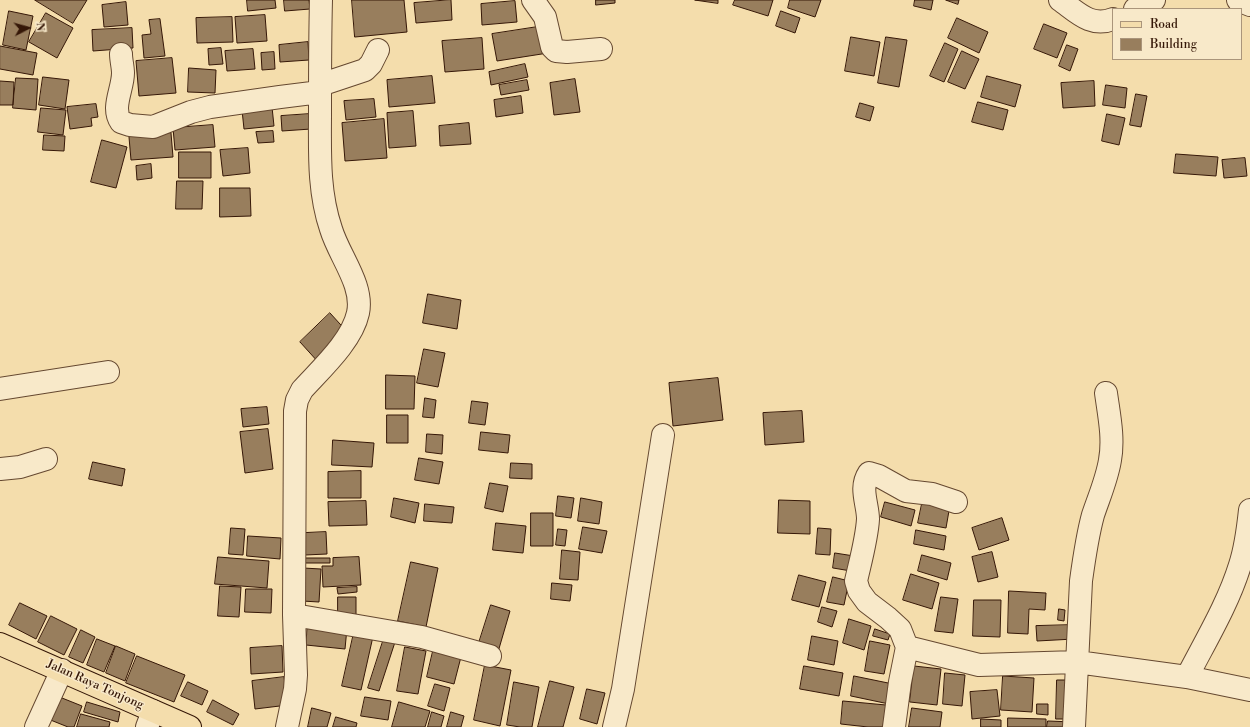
<!DOCTYPE html>
<style>
body{margin:0}
#map{position:relative;width:1250px;height:727px;overflow:hidden;background:#f4ddac;font-family:"Libre Bodoni",serif}
canvas{display:block}
.legend{position:absolute;left:1112px;top:8px;width:130px;height:52px;box-sizing:border-box;background:#f8e9c9;border:1px solid #aa957b;margin:0;padding:5px 7px;list-style:none;font-size:12px;color:#351707}
.legend li{display:flex;align-items:center;gap:8px;height:20px}
.legend b{width:20px;border:1px solid #aa957b}
.north{position:absolute;left:8px;top:8px;width:40px;height:40px;-webkit-text-stroke:3px #f8e9c9;paint-order:stroke;rotate:84deg;font-size:11px;font-weight:700;line-height:16px;text-align:center;color:#351707}
.north::after{content:'';display:block;margin:auto;width:14px;height:18px;background:#351707;clip-path:polygon(50% 0,100% 100%,50% 72%,0 100%)}
</style>
<div id="map">
<canvas width="1250" height="727"></canvas>
<ul class="legend">
<li><b style="height:5px;background:#f4ddac"></b>Road</li>
<li><b style="height:11px;background:#987e5d"></b>Building</li>
</ul>
<div class="north">N</div>
</div>
<script>
const c = document.querySelector('canvas').getContext('2d');
c.lineJoin = 'round';
function fillPath(path, color) { c.fillStyle = color; c.fill(path, 'evenodd'); }
function trace(path, color, width, dash) { c.strokeStyle = color; c.lineWidth = width; c.lineCap = dash ? 'butt' : 'round'; c.setLineDash(dash || []); c.stroke(path); }
function label(font, color, halo, rows, align = 'center') {
  c.font = font + ' "Libre Bodoni",serif'; c.lineWidth = 3; c.setLineDash([]); c.textBaseline = 'middle'; c.strokeStyle = halo; c.fillStyle = color; for (const [text, x, y, turn = 0] of rows) {
    c.save(); c.translate(x, y); c.rotate((+turn || 0) * Math.PI / 180); c.textAlign = isNaN(turn) ? turn : align; if (halo) c.strokeText(text, 0, 0); c.fillText(text, 0, 0); c.restore();
  }
}
const building = new Path2D(`
 M35 0H87L73 23Z
 M247 0H275L276 8 248 11Z
 M284 0H309L310 9 285 11Z
 M352 0H404L407 32 355 37Z
 M451 0 452 20 416 23 414 3Z
 M596 0H615V3L596 5Z
 M695 0H718V3Z
 M735 0H773L768 16 733 5Z
 M790 0H821L815 17 788 8Z
 M915 0H933L931 10 914 6Z
 M946 0H959L958 4Z
 M515 1 517 22 482 25 481 4Z
 M126 2 128 25 104 27 102 5Z
 M9 11 33 16 26 50 3 45Z
 M781 11 800 18 795 33 776 26Z
 M46 13 73 28 57 58 29 42Z
 M265 15 267 41 237 43 235 17Z
 M232 17 233 42 197 43 196 18Z
 M957 18 988 32 979 53 948 38Z
 M160 19 165 56 144 58 142 35 151 34 149 20Z
 M1044 24 1067 33 1057 58 1034 49Z
 M544 26 548 53 497 61 492 34Z
 M132 28 133 48 93 51 92 30Z
 M851 37 880 42 874 76 845 71Z
 M886 37 907 40 899 87 878 83Z
 M482 38 484 69 445 72 442 41Z
 M308 42 309 60 280 62 279 45Z
 M945 43 958 49 944 82 930 76Z
 M1067 45 1078 49 1070 71 1059 66Z
 M0 46 37 53 33 75 0 69Z
 M221 48 223 64 209 65 208 49Z
 M253 49 255 69 227 71 225 51Z
 M962 51 979 59 965 89 948 82Z
 M274 52 275 69 262 70 261 53Z
 M172 58 176 93 139 96 136 61Z
 M525 64 528 77 491 85 489 72Z
 M189 68 216 70 215 93 188 92Z
 M432 76 435 103 389 107 387 80Z
 M987 76 1021 85 1015 107 981 97Z
 M43 77 69 80 65 109 39 105Z
 M16 78 38 79 36 110 13 108Z
 M575 79 580 112 554 115 550 83Z
 M527 80 529 90 501 95 499 85Z
 M0 81 14 82 13 105H0Z
 M1094 81 1095 106 1063 108 1061 83Z
 M1106 85 1127 88 1125 108 1103 105Z
 M1136 94 1147 96 1141 127 1130 125Z
 M521 96 523 113 496 117 494 100Z
 M374 99 376 117 346 120 344 101Z
 M978 102 1008 110 1003 130 972 122Z
 M860 103 874 107 870 121 856 117Z
 M96 104 98 117 91 118 92 126 70 129 67 107Z
 M272 107 274 126 244 129 242 110Z
 M41 108 66 110 63 135 38 132Z
 M413 111 416 146 389 148 387 113Z
 M310 114 311 129 282 131 281 116Z
 M1107 114 1125 118 1119 145 1102 141Z
 M384 119 387 158 345 161 342 123Z
 M469 123 471 144 440 146 439 126Z
 M213 125 215 147 175 150 173 128Z
 M273 131 274 142 258 143 256 132Z
 M171 133 173 157 131 160 129 137Z
 M44 135 65 136 64 151 43 150Z
 M102 140 127 147 116 188 91 182Z
 M248 148 250 173 223 176 220 150Z
 M179 152H211V178H179Z
 M1176 154 1218 157 1216 176 1174 173Z
 M1245 158 1247 176 1224 178 1222 160Z
 M151 164 152 178 137 180 136 166Z
 M177 181H203L202 209H176Z
 M220 188H250L251 216 220 217Z
 M428 294 461 300 457 329 423 323Z
 M330 313 350 335 319 363 300 342Z
 M424 349 445 353 438 387 417 383Z
 M386 375 415 376 414 409H386Z
 M718 378 723 420 673 426 669 383Z
 M425 398 436 400 434 418 423 417Z
 M472 401 488 403 485 425 469 423Z
 M267 407 269 424 243 427 241 409Z
 M802 411 804 442 765 445 763 413Z
 M387 415H408V443H387Z
 M268 429 273 469 245 473 240 432Z
 M481 432 510 435 508 453 479 450Z
 M427 434 443 435 442 454 426 452Z
 M333 440 374 443 372 467 332 465Z
 M419 458 443 462 439 484 415 480Z
 M93 462 125 469 122 486 89 479Z
 M511 463 532 464V479L510 478Z
 M361 471V498H328V472Z
 M490 483 508 486 503 512 485 508Z
 M558 496 574 498 571 518 556 516Z
 M394 498 419 503 415 523 391 517Z
 M581 498 602 502 599 524 578 521Z
 M923 499 950 505 946 528 918 523Z
 M779 500 810 501V534L778 533Z
 M366 501 367 525 329 526 328 502Z
 M885 502 915 510 911 526 881 517Z
 M425 504 454 507 452 523 424 521Z
 M531 513H553V546H531Z
 M1002 518 1009 540 979 550 972 528Z
 M496 523 526 526 523 553 493 550Z
 M583 527 607 531 602 553 579 549Z
 M231 528 245 529 243 555 229 554Z
 M818 528 831 529 830 555 816 554Z
 M558 529 567 530 565 546 556 545Z
 M916 530 946 536 944 550 914 544Z
 M326 532 327 554 305 555V533Z
 M248 536 281 538 280 559 247 556Z
 M562 550 580 552 578 580 560 579Z
 M992 552 998 577 978 582 972 557Z
 M835 553 854 556 851 571 833 568Z
 M922 555 951 563 947 580 918 571Z
 M218 557 269 561 267 588 215 584Z
 M359 557 361 585 323 587 322 566H333V558Z
 M301 558H330V563H301Z
 M411 562 438 568 426 627 398 621Z
 M303 568 321 569 319 602 302 601Z
 M911 574 939 583 932 609 903 600Z
 M799 575 826 582 819 607 792 600Z
 M833 577 849 581 844 605 827 602Z
 M552 583 572 585 570 601 551 599Z
 M220 586 241 587 239 617 218 616Z
 M357 587V592L338 594 337 588Z
 M246 589H272L271 613 245 612Z
 M1009 591 1046 593 1045 610 1029 609 1028 634 1008 633Z
 M338 597H356V620H338Z
 M941 597 958 599 953 633 935 631Z
 M974 600H1001L1000 637 973 636Z
 M20 603 47 616 36 639 9 625Z
 M491 605 510 611 498 652 478 646Z
 M822 607 837 611 832 627 818 622Z
 M1059 609 1065 610 1064 621 1058 620Z
 M51 616 77 629 64 655 38 642Z
 M849 619 871 626 864 650 843 643Z
 M308 624 347 628 345 649 306 645Z
 M1073 625 1074 639 1037 641 1036 626Z
 M355 628 374 632 361 690 342 686Z
 M875 629 890 634 888 640 873 636Z
 M81 630 95 637 83 663 69 657Z
 M386 632 397 636 379 691 368 688Z
 M812 636 838 641 834 665 808 660Z
 M97 639 115 646 104 672 87 665Z
 M870 641 890 645 884 674 865 671Z
 M116 646 135 654 125 681 106 673Z
 M282 646 283 672 251 674 250 648Z
 M405 647 426 651 418 694 397 691Z
 M434 647 462 653 454 684 427 677Z
 M137 656 185 675 174 702 126 683Z
 M485 665 511 670 500 726 474 720Z
 M804 666 843 673 839 696 800 689Z
 M914 666 941 669 937 705 910 702Z
 M945 673 965 675 962 706 943 704Z
 M854 676 893 684 889 704 851 696Z
 M1003 676 1034 678 1032 712 1001 710Z
 M284 677 288 705 255 709 252 681Z
 M1057 680H1075L1074 719H1056Z
 M550 681 574 687 563 727H538Z
 M188 682 208 691 202 705 181 696Z
 M514 682 539 687 532 727H520L507 725Z
 M435 684 450 688 444 711 428 706Z
 M587 689 605 693 597 724 580 719Z
 M997 690 1000 716 972 719 970 692Z
 M57 696 82 706 74 727H68L48 719Z
 M365 697 391 701 388 720 361 716Z
 M213 700 239 714 233 725 207 712Z
 M843 701 886 705 883 727H868L841 724Z
 M87 702 120 712 118 722 84 712Z
 M399 702 430 711 425 727H392Z
 M1037 704H1048V715L1037 714Z
 M312 708 331 713 327 727H308Z
 M912 708 942 712 940 727H909Z
 M432 712 444 716 441 727H428Z
 M451 712 464 716 461 727H447Z
 M81 714 110 722 109 727H77Z
 M336 717 357 723 356 727H333Z
 M1008 718 1046 719V727H1008Z
 M981 719 1001 720V727H981Z
 M1048 721 1073 722V727H1047Z`);
const minor = new Path2D(`
 M533 0 545 17 552 47 556 51 567 52 601 49
 M1060 0C1077 12 1091 28 1113 19
 M1238 0 1250 5
 M1135 9 1154 0
 M121 54C121 60 123 67 123 73 123 89 111 108 121 122L130 125 153 127 191 112 210 107 280 97 320 92
 M320 85 365 70 371 64 378 50
 M0 389 108 372
 M0 469 20 467 46 459
 M294 615 422 637 490 656
 M907 647 979 665 1077 662 1187 677 1250 690
 M1187 677C1206 640 1228 604 1240 565 1246 547 1248 529 1250 510
 M36 727 62 670
 M147 727 153 711
 M287 727 295 689 296 675 294 615 295 411 297 400 302 390C321 369 352 341 358 313 364 285 339 256 331 229 318 191 320 151 320 112 320 75 320 37 321 0
 M614 727 623 689 663 435
 M894 727 900 682 907 647 900 629 888 618 867 602 859 591 856 581C860 563 867 538 868 519 868 504 859 488 869 473L879 476 906 491 932 494 956 502
 M1074 727 1081 581C1084 559 1087 537 1093 515 1099 497 1107 479 1110 460 1114 438 1109 415 1106 393`);
const major = new Path2D(`
 M0 644 190 727`);
const streetNames = [
 ["Jalan Raya Tonjong",95,685,24]
];
fillPath(building, '#987e5d');
trace(building, '#351707', 1);
trace(minor, '#654830', 24);
trace(major, '#351707', 24);
trace(minor, '#f8e9c9', 22);
trace(major, '#f4ddac', 22);
label('12px', '#351707', '#f8e9c9', streetNames);
</script>
